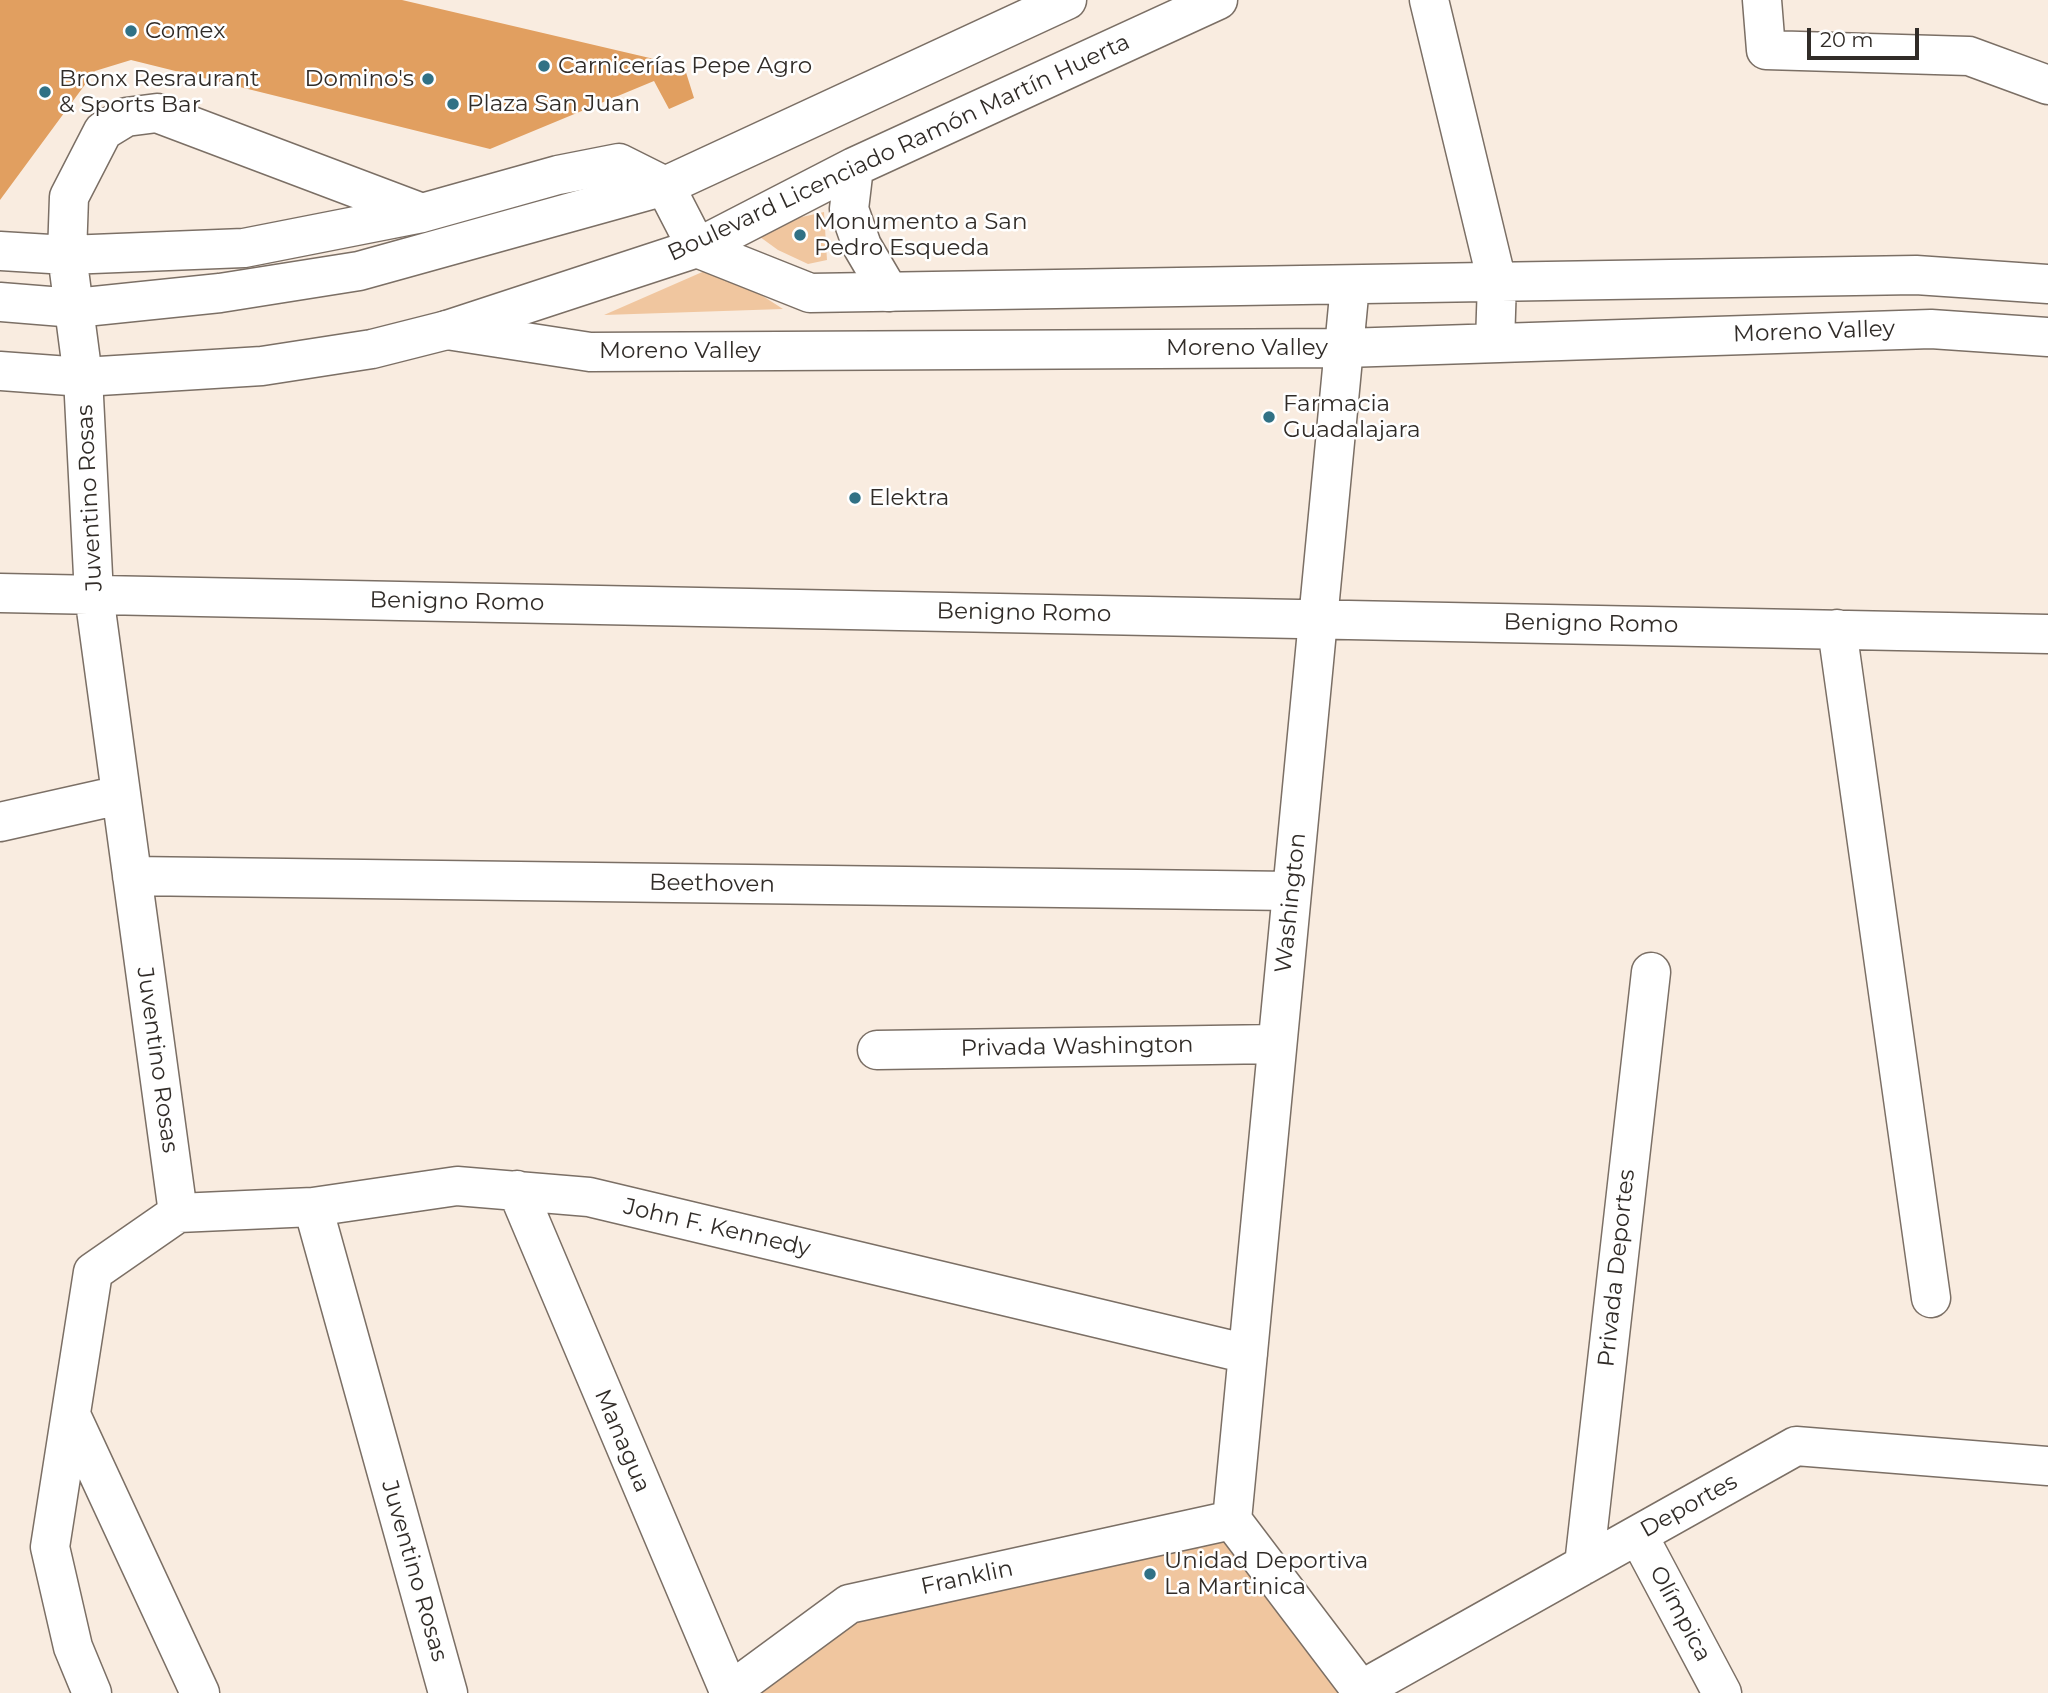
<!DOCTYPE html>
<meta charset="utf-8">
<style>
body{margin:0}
#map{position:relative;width:2048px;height:1693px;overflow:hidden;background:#f9ece0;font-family:Montserrat,sans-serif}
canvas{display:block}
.scale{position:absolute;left:1807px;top:28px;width:112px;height:32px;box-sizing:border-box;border:4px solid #312c28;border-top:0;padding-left:9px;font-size:21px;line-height:24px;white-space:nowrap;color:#312c28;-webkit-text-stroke:5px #fff;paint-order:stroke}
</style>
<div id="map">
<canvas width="2048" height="1693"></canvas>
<div class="scale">20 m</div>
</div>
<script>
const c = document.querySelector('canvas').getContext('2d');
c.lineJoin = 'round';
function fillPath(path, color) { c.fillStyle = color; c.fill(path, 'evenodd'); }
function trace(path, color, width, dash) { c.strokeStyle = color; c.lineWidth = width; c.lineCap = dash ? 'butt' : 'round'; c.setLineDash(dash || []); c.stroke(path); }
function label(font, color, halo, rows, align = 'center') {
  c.font = font + ' Montserrat,sans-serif'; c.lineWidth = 5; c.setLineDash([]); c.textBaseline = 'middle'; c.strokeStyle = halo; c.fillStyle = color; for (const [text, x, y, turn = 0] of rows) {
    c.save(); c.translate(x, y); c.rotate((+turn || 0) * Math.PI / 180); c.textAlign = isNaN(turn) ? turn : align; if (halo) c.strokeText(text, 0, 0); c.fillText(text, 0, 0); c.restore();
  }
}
const green = new Path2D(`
 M824 212 827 260 808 264 778 250 749 229Z
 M716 266 783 309 604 315Z
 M1227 1528 1345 1693H748L852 1620Z`);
const building = new Path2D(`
 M0 0H402L684 66 694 98 669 109 654 81 490 149 131 60 95 71 0 200Z`);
const minor = new Path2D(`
 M1429 0 1497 282 1495 343
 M1762 0 1766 50 1969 56 2048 85
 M0 251 67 255 244 248 422 213 558 175 619 163 665 186 697 248 810 293 1916 275 2048 284
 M447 330 590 352 1345 348 1931 329 2048 337
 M0 593 2048 634
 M1837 629 1931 1298
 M0 822 120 795
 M132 876 1292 891
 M877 1050 1277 1044
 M517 1190 729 1691
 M313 1207 448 1693
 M178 1213 94 595 83 377 67 255 69 197 103 131 126 117 157 113 422 213
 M178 1213 313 1207 457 1186 589 1197 1248 1354
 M71 1415 200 1693
 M1232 1520 1350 285
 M1232 1520 1363 1693
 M1638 1535 1722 1693
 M1584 1565 1651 972
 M1361 1690 1796 1446 2048 1466
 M92 1693 73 1647 50 1547 93 1272 178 1213
 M728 1693 849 1604 1232 1520`);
const major = new Path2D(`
 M854 167 849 209 862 246 889 292
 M0 302 75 308 220 293 359 271 665 186 1067 0
 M0 371 83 377 262 366 372 349 447 330 697 248 854 167 1218 0`);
const markers = [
 [131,31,7,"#317185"],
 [544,66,7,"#317185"],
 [428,79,7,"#317185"],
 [45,92,7,"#317185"],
 [453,104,7,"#317185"],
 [800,235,7,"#317185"],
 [1269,417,7,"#317185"],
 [855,498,7,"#317185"],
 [1150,1574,7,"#317185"]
];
const poiNames = [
 ["Comex",145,31],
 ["Carnicerías Pepe Agro",558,66],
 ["Bronx Resraurant",59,79],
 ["& Sports Bar",59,105],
 ["Domino's",414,79,"right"],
 ["Plaza San Juan",467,104],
 ["Monumento a San",814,222],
 ["Pedro Esqueda",814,248],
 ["Farmacia",1283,404],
 ["Guadalajara",1283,430],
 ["Elektra",869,498],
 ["Unidad Deportiva",1164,1561],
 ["La Martinica",1164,1587]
];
const streetNames = [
 ["Boulevard Licenciado Ramón Martín Huerta",899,148,-25],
 ["Moreno Valley",1814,332,-2],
 ["Moreno Valley",1247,348],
 ["Moreno Valley",680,351],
 ["Juventino Rosas",90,498,-93],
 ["Benigno Romo",457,602,1],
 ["Benigno Romo",1024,613,1],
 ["Benigno Romo",1591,624,1],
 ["Beethoven",712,884,1],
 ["Washington",1291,903,-84],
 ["Privada Washington",1077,1047,-1],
 ["Juventino Rosas",157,1060,82],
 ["John F. Kennedy",717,1228,13],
 ["Privada Deportes",1617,1268,-84],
 ["Managua",622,1441,67],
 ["Deportes",1689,1506,-29],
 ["Juventino Rosas",414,1571,74],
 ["Franklin",967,1578,-12],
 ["Olímpica",1680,1614,62]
];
fillPath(green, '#f0c69f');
fillPath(building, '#e19f60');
trace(minor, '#7b6f65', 41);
trace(major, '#7b6f65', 41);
trace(minor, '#fff', 38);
trace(major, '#fff', 38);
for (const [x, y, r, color] of markers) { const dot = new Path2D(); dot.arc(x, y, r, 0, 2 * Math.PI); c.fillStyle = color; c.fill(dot); trace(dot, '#fff', 2.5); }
label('23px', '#312c28', '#fff', poiNames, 'left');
label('23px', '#312c28', '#fff', streetNames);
</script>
